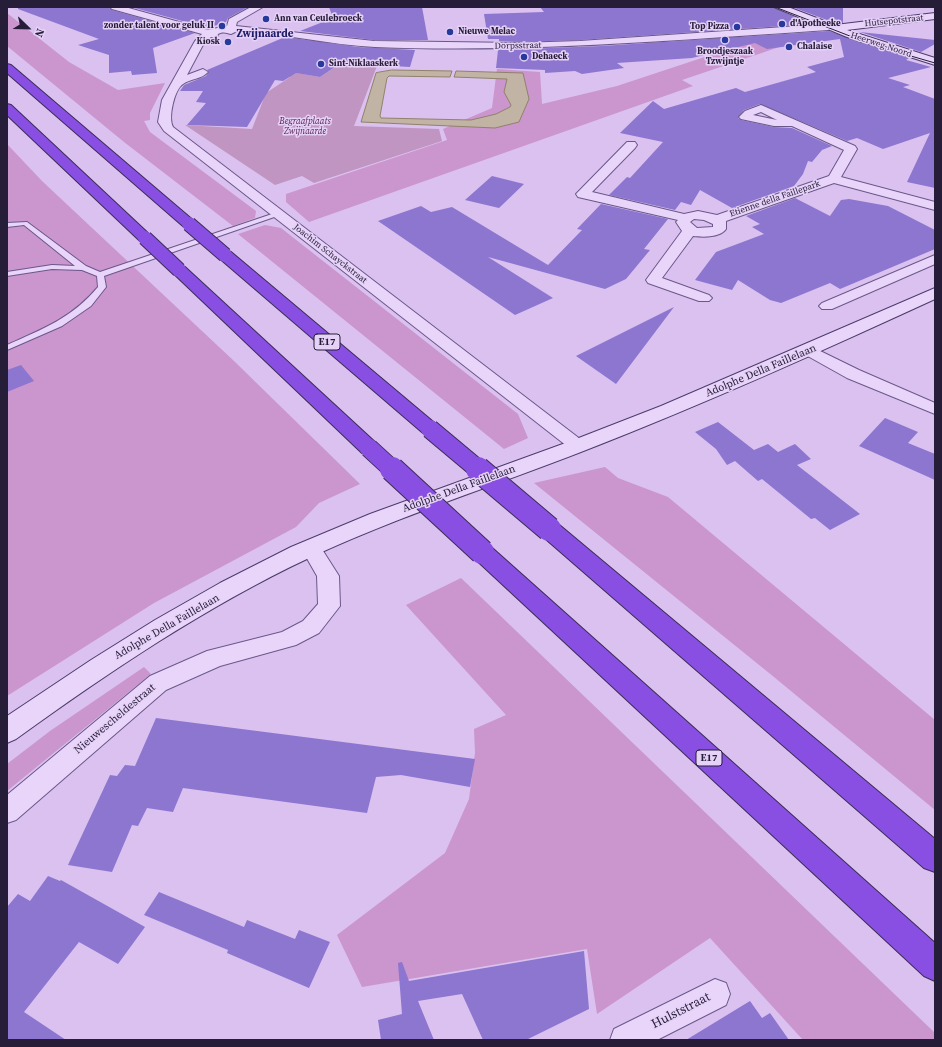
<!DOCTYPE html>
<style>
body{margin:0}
#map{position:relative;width:942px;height:1047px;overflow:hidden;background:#dac1ef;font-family:"Source Serif 4",serif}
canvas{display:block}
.frame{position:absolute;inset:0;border:8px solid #261d39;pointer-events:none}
.north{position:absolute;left:8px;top:8px;width:40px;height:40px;-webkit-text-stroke:3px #e6d1f7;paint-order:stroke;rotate:113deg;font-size:11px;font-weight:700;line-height:16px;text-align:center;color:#261d39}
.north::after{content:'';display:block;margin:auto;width:14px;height:18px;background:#261d39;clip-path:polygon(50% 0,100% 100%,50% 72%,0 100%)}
</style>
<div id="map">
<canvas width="942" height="1047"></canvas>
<div class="frame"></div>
<div class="north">N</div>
</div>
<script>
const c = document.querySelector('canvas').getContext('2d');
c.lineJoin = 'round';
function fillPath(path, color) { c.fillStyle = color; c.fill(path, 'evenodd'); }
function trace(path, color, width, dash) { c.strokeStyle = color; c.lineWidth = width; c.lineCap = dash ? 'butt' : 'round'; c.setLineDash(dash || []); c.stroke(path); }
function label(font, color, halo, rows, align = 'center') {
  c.font = font + ' "Source Serif 4",serif'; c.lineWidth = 3; c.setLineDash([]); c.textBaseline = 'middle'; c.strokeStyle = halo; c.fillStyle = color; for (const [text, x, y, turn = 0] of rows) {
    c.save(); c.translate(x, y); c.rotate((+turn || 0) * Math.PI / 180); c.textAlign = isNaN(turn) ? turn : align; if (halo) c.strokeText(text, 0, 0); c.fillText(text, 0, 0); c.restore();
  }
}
const green = new Path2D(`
 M7 13 69 62 118 90 165 83 150 113V120L144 121 150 132 256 211 255 218 233 226 124 142 7 46Z
 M750 42H794L682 80 693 86 309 222 286 202V194L447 140 443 129 492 108 497 69 540 72 542 104 617 86Z
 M7 144 42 181 234 361 360 484 319 503 296 527 154 603 7 696Z
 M265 225 281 228 518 414 528 438 504 449 238 234Z
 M605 467 618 478 668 497 935 720V810L774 677 534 483Z
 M461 578 935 1033V1040H803L710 938 597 1014 587 949 362 987 337 935 445 853 469 799 475 753 474 729 506 715 406 605Z
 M144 667 151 674 7 791V764L50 731Z`);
const cemetery = new Path2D(`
 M310 40 333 42 318 53 313 52 309 55 314 56 291 72 320 77 366 47 393 49 377 66 354 126 439 129 442 141 314 183 302 176 275 185 185 125 252 129 266 93 290 77 276 74 259 63 262 57Z`);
const water = new Path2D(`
 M392 70 452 71 450 77 389 76 387 78 380 116 381 118 471 120 496 114 510 107 511 105 504 92 507 79 454 77 456 71 523 73 529 99 519 122 495 128 361 122 376 73Z`);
const building = new Path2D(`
 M18 7H108L112 10 195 33 153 48 157 73 132 75 131 71 109 73V55L78 45 99 39 18 9Z
 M131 7H248L228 18 226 22 208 28Z
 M329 7H422L428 40H374L300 31 333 18Z
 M540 7H773L811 24 580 40 518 42 499 41V39H488L484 14 544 12Z
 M792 7H843V23H835Z
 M829 31 909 58 906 60 931 67 888 78 910 85 903 87 935 99V188L907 182 930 133 883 149 857 138 847 141 760 104 744 110 738 118 741 120 774 127 792 128 832 146 822 150 812 162 808 161 803 174 794 186 732 208 700 190 691 205 681 202 675 210 609 195 627 177 630 178 663 142 620 133 653 101 664 109 736 88 745 92 816 72 807 67 844 57 840 39 767 49 755 43 692 58 617 63 624 68 582 74 575 71 545 73V70L496 68 498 50 602 46Z
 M860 32 935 40V44L921 52Z
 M285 37 358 47 415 50 410 67 341 63 320 77 296 73 283 81 275 80 247 127 187 125 206 103 196 102 203 91H180L184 85 206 76 209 72 207 70Z
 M492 176 524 184 499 208 465 200Z
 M795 198 830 216 841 200 849 199 888 206 935 230V249L840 289 830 283 781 303 770 300 738 280 732 290 695 280 716 252 764 234 752 227 760 224 746 216Z
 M601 204 668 219 644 249 650 250 626 279 605 289 488 257 553 298 515 315 378 221 421 206 431 212 452 207 548 265 582 230 577 229Z
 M674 307 616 384 576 356Z
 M21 365 34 381 7 392V370Z
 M885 418 918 432 908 443 935 454V480L859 446Z
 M718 422 754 450 768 444 778 452 795 444 811 459 797 465 860 514 830 530 815 518 811 519 762 479 758 481 735 461 727 465 716 449 695 432Z
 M156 718 475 759 470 787 401 775 376 777 367 813 183 788 173 812 147 808 138 826 132 825 112 872 68 865 110 775 117 776 125 765 135 766Z
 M48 876 60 881 61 880 145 927 118 964 79 942 24 1012 66 1040H7V907L18 894 30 901Z
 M159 892 244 927 247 920 295 939 299 930 330 942 309 988 227 953 228 950 144 915Z
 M584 951 589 1009 526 1040H483L462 994 418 1001 434 1040H381L378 1020 402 1014 398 963 402 962 409 981Z
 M750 1001 762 1018 770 1013 789 1040H686Z`);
const lane = new Path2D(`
 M278 212 280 213V215L104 276 106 287 91 306 62 326 7 350V345C43 329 72 318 98 287L97 276 82 270 52 269 7 276V272L52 265 75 266 24 225 7 227V223L27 222 86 266 100 272Z`);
const street = new Path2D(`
 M110 7H125L208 30 227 26 229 19 251 7H263L237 22 236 26 374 41 518 43 580 41 828 24 833 27 828 30C677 40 527 53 375 47 329 45 284 33 237 31L231 34C226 33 224 31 218 34L217 37H211L204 43 187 75 203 69 208 72C202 79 190 79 183 84 174 90 168 118 173 127L584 442 587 446 584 450 578 452 572 450 164 131 158 122 162 100 195 41 202 34 112 9Z
 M761 105 855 146 857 149 841 177 935 202V210L834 183 726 221V229C720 238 702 237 693 236L662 278 709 295 712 298 709 301H699L648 283 646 280 682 231 676 222 678 220 578 197 576 194 627 142H635L637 145 635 148 592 192 684 214 698 211 717 215 829 176 844 150 792 126H774L741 119 739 117 745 111ZM761 112 777 120 753 115ZM694 219 704 220 713 224V227L697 228 690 222Z
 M935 255V264L832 309H822L819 306 822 303Z
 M810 346 859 370 935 403V414L847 378 804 354 802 351 804 348Z
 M311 541 318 543 339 576 340 606 319 633 296 645 220 666 166 690 16 820 7 823V795L150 676 207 651 282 632 303 621 318 604 317 576 301 548 304 543Z
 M715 979 726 983 730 994 726 1005 657 1040H610L614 1029Z`);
const secondary = new Path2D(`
 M774 7H788L835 25 935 13V19L847 30 935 58V65L847 37Z
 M935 288V299C820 352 704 404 586 450 494 486 399 516 309 558 205 607 109 672 16 739L7 743V716L91 660 155 620 220 583 291 547 370 514 571 441 661 406Z`);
const highway = new Path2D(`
 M7 64 11 65 194 221 197 224 194 227H184L7 73Z
 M7 104 11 105 150 235 153 238 150 241H140L7 115Z
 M225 250 231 252 437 425 440 429 437 433 430 435 423 433 219 258 217 255 219 252Z
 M179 265 185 267 376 443 379 448 376 453 369 455 362 453 173 273 171 270 173 267Z
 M549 521 557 523 935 839V872L924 868 541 535 538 529 541 523Z
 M482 544 490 546 935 943V981L924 976 474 558 471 552 474 546Z`);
const tram = new Path2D(`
 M775 7 873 45 935 63`);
const highwayBridgeFar2 = new Path2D(`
 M189 224 225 255
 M145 238 179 270`);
const highwayBridgeFar1 = new Path2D(`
 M430 429 479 470
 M369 448 393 470`);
const highwayBridge = new Path2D(`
 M392 469 482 552
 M478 469 549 529`);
const markers = [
 [266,19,4,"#263a9b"],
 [782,24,4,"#263a9b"],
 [222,26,4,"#263a9b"],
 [737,27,4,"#263a9b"],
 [450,32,4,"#263a9b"],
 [725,40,4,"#263a9b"],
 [228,42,4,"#263a9b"],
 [789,47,4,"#263a9b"],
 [524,57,4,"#263a9b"],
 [321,64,4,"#263a9b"]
];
const farPoinames = [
 ["Ann van Ceulebroeck",274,19],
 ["d'Apotheeke",790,24],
 ["zonder talent voor geluk II",214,26,"right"],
 ["Top Pizza",729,27,"right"],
 ["Nieuwe Melac",458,32],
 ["Kiosk",220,42,"right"],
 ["Chalaise",797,47],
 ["Broodjeszaak",725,52,"center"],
 ["Tzwijntje",725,62,"center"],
 ["Dehaeck",532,57],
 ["Sint-Niklaaskerk",329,64]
];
const farStreetnames = [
 ["Hutsepotstraat",894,21,-6],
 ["Heerweg-Noord",881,45,18],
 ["Dorpsstraat",518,46,-1],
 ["Etienne della Faillepark",775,199,-19],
 ["Joachim Schayckstraat",330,254,38]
];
const farParknames = [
 ["Begraafplaats",305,122],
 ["Zwijnaarde",305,132]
];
const shields = [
 [327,342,26],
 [709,758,26]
];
const shieldNames = [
 ["E17",327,342],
 ["E17",709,758]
];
const farQuarternames = [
 ["Zwijnaarde",265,34]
];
const streetNames = [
 ["Adolphe Della Faillelaan",761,371,-23],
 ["Adolphe Della Faillelaan",459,489,-20],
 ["Adolphe Della Faillelaan",167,627,-30],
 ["Nieuwescheldestraat",115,719,-40]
];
const nearStreetnames = [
 ["Hulststraat",681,1011,-27]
];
fillPath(green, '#cb95ce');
fillPath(cemetery, '#c095c2');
fillPath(water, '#c2b4a4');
trace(water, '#90816b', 1);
fillPath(building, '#8c76cf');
trace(lane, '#6a588a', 2);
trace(street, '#6a588a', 2);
trace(secondary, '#4c3b6b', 2);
trace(highway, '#392d57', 2);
fillPath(lane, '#e9d5fa');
fillPath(street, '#e9d5fa');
fillPath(secondary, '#e9d5fa');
fillPath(highway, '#894fe2');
trace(tram, '#261d39', 1);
trace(highwayBridgeFar2, '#392d57', 16, []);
trace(highwayBridgeFar1, '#392d57', 20, []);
trace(highwayBridge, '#392d57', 26, []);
trace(highwayBridgeFar2, '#894fe2', 14);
trace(highwayBridgeFar1, '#894fe2', 18);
trace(highwayBridge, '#894fe2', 24);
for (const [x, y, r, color] of markers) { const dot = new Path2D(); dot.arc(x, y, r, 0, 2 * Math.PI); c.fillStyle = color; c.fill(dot); trace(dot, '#e6d1f7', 1.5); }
label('bold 9px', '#261d39', '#e6d1f7', farPoinames, 'left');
label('9px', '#261d39', '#e6d1f7', farStreetnames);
label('italic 9px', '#562352', '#e6d1f7', farParknames);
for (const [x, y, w] of shields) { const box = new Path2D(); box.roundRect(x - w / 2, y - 8, w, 16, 3); c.fillStyle = '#e6d1f7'; c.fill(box); trace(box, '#261d39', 1); }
label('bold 10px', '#261d39', null, shieldNames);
label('bold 11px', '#1e1b67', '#e6d1f7', farQuarternames);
label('11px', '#261d39', '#e6d1f7', streetNames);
label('13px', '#261d39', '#e6d1f7', nearStreetnames);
</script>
